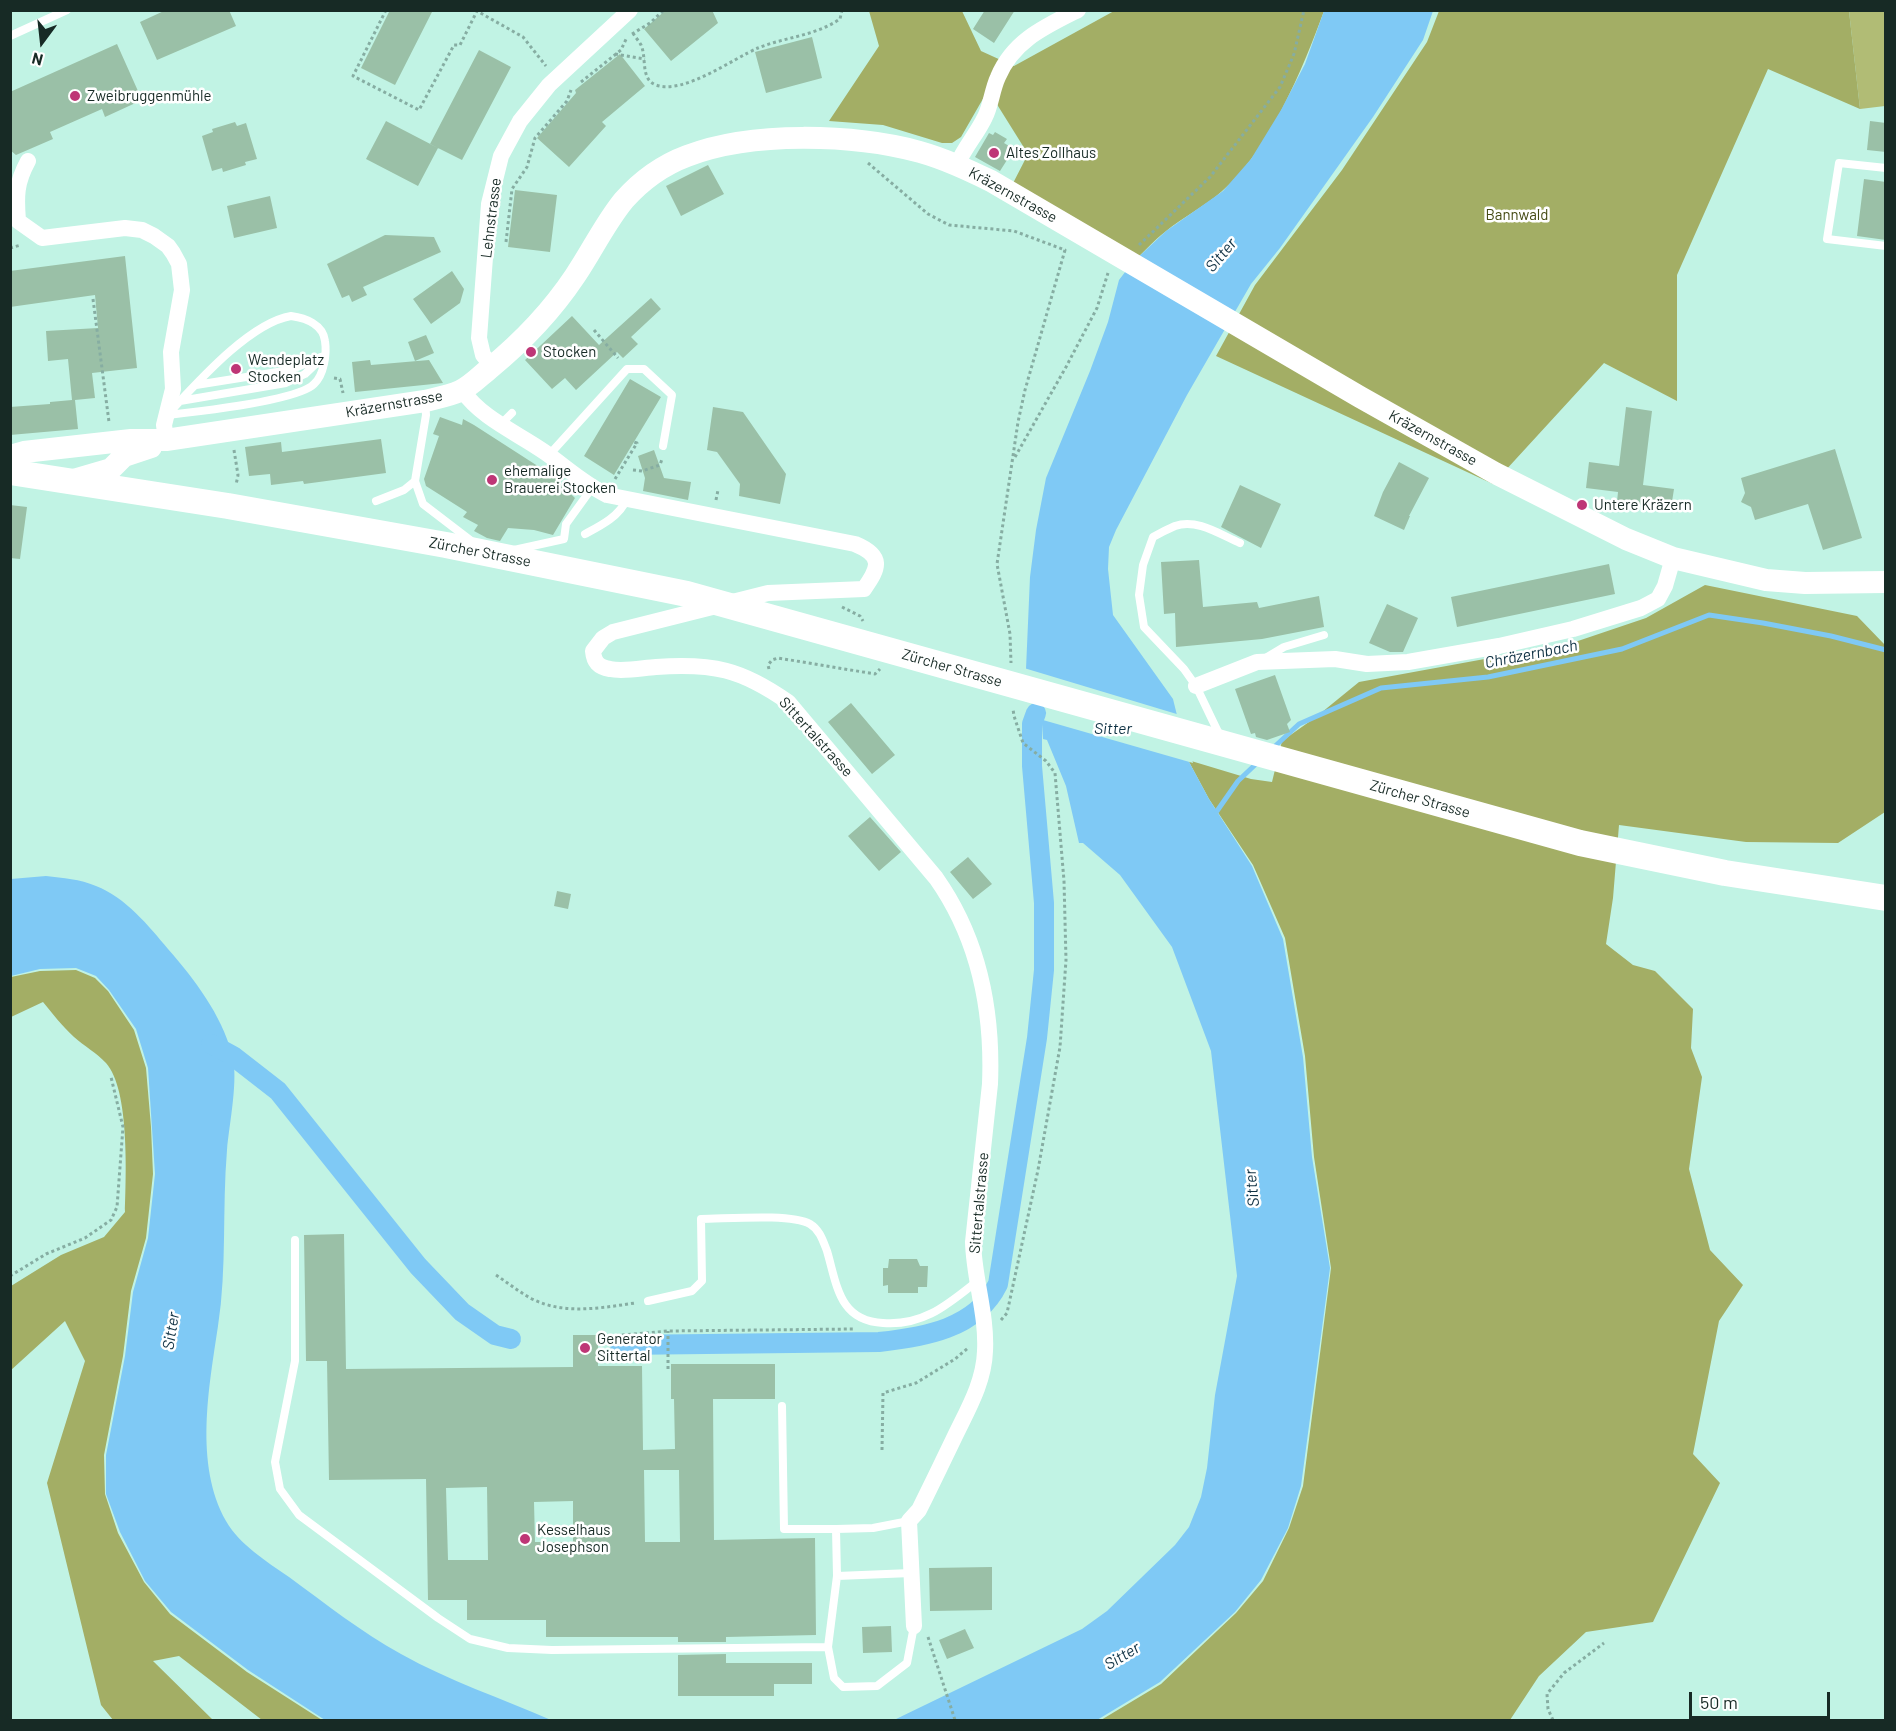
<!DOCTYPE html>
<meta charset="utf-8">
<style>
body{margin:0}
#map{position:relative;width:1896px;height:1731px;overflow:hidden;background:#c1f3e4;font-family:Barlow,sans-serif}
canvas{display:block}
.frame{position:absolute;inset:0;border:12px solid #172a25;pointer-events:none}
.north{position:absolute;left:12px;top:12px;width:60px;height:60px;-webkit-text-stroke:4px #fff;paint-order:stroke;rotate:195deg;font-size:16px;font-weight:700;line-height:24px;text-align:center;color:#172a25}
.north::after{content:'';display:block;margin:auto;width:21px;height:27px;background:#172a25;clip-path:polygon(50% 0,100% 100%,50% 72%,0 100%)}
.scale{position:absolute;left:1689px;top:1692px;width:141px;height:27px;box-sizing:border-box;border:3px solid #172a25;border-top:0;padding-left:8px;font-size:18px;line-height:21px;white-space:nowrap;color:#172a25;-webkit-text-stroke:4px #fff;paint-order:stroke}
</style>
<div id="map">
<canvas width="1896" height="1731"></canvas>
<div class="frame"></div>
<div class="north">N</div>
<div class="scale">50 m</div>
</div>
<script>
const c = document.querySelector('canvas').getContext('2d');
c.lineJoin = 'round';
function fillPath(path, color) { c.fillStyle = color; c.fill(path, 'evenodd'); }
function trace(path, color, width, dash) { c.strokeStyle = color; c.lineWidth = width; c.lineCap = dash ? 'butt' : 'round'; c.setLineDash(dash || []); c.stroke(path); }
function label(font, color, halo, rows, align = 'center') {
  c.font = font + ' Barlow,sans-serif'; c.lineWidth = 5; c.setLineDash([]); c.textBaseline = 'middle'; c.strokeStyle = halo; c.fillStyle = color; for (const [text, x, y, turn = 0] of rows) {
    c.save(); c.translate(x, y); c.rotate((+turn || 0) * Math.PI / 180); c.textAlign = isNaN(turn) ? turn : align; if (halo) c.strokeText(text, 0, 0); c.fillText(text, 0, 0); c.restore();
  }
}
const green = new Path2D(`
 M1849 11H1885V106L1860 109Z`);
const forest = new Path2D(`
 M869 11H962L981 51 1014 66 1114 11H1324C1303 68 1269 152 1221 192 1204 207 1183 217 1165 232 1153 241 1143 253 1132 263L1009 191 1028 154 988 90 961 137 952 143H942L883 125 829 121 879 46Z
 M1439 11H1849L1860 109 1768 69 1677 275V401L1604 363 1493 484 1216 356 1255 285 1342 170 1427 42Z
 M1705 585 1857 616 1885 645V812L1838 843 1746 842 1619 825 1613 898 1606 944 1633 965 1655 971 1693 1009 1691 1048 1702 1077 1689 1169 1710 1250 1743 1285 1719 1321 1693 1454 1720 1483 1653 1622 1586 1632 1539 1676 1510 1720H1101L1161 1684 1236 1613 1263 1581 1289 1528 1303 1486 1331 1268 1314 1157 1305 1056 1285 938 1253 865 1209 799 1188 760 1251 779 1272 782 1282 741 1316 717 1359 682 1572 643 1646 618Z
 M76 970 95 978 108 991 134 1030 146 1068 151 1127 153 1174 146 1238 131 1291 123 1356 104 1455 105 1494 118 1533 144 1582 170 1614 247 1672 322 1720H262L179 1656 153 1661 213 1720H113L101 1705 47 1483 85 1361 65 1321 10 1371 11 1286 61 1255 104 1237 125 1212C126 1176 130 1090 106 1063 97 1053 84 1046 74 1037 62 1026 53 1014 43 1002L11 1017V977L40 971Z`);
const water = new Path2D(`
 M1324 11H1433L1423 40 1373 117 1280 248 1251 284 1187 395 1116 530 1109 547 1108 569 1113 615 1173 699 1188 760 1209 799 1252 866 1283 939 1303 1057 1312 1157 1330 1268 1301 1486 1288 1528 1261 1580 1235 1612 1160 1682 1097 1720H894L1082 1629 1107 1611 1175 1545 1189 1527 1201 1497 1207 1468 1215 1395 1237 1276 1211 1051 1172 947 1120 875 1083 843H1079L1066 786 1047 740 1043 739 1042 724 1025 692 1030 577 1036 530 1046 478 1090 371 1108 322 1119 280 1132 263 1166 231 1223 191 1251 159 1281 110 1305 64Z
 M46 876C63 878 80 879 96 886 125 897 149 926 168 949 195 980 221 1014 232 1054 239 1078 229 1125 227 1150 222 1209 227 1268 218 1326 209 1387 194 1464 226 1521 240 1545 266 1561 289 1577 326 1604 361 1632 401 1654 449 1681 501 1698 551 1720H325L248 1670 171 1612 145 1581 120 1532 106 1494V1455L125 1356 133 1292 148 1238 155 1174 148 1068 136 1029 109 990 96 976 76 968 40 969 11 976V879Z`);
const pier = new Path2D(`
 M1024 668 1180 715 1193 763 1036 718 1022 692Z`);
const stream = new Path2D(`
 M1272 749 1299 724 1381 688 1488 677 1622 649 1709 615 1763 623 1831 636 1886 650
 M1217 811 1238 781 1258 762`);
const canal = new Path2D(`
 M211 1044 233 1056 278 1091 418 1266 462 1312 495 1335 511 1339
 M620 1345 879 1342C924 1337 976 1329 998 1284L1037 1038 1044 970V903L1032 766V724L1036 713`);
const building = new Path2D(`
 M166 10H229L236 26 157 60 140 22Z
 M390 10H433L395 85 361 68Z
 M666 10H712L718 23 671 61 644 29Z
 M985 10H1015L994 43 973 29Z
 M812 37 822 78 766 93 755 52Z
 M117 44 142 100 105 117 102 109 50 132 53 139 16 155 10 150V92Z
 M479 50 511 67 462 160 430 144Z
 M620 54 645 86 602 122 606 126 569 167 537 138 576 93 575 90Z
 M386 121 438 148 418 186 366 159Z
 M1870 121 1886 123V152L1867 150Z
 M235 122 237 126 246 123 257 159 245 162 246 165 223 172 222 168 212 171 202 136 213 132 212 129Z
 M995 132 1007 139 1004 143 1014 149 1000 171 975 157 989 133 993 135Z
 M708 165 724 194 681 216 666 186Z
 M1864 179 1886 182V240L1857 236Z
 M515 190 557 195 550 252 508 247Z
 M270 196 277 228 234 238 227 206Z
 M385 235 434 237 441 252 363 287 367 295 352 302 349 295 342 298 327 264Z
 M125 256 137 368 92 373 95 398 75 400 78 429 10 435V407L50 404V402L72 400 68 359 48 361 46 331 98 328 95 295 10 307V271Z
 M452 271 464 289 460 303 431 324 413 299Z
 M651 298 661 309 631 337 638 344 623 358 617 352 576 390 565 378 552 389 525 360 572 316 599 345Z
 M426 335 434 353 415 361 408 342Z
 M370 360 371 365 429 360 443 383 355 392 352 362Z
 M630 379 661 397 614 475 584 456Z
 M713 407 743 412 786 474 780 504 739 496 740 484 717 452 707 450Z
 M1626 407 1652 411 1643 485 1674 489 1671 508 1617 502 1618 492 1586 488 1589 462 1619 466Z
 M440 417 462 425 463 419 474 425 561 481 560 484 575 498 553 535 534 530 508 528 500 541 487 538 474 531 478 525 463 517 467 512 426 486 424 479 439 436 433 434Z
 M381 439 386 473 304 484 303 481 271 485 270 474 249 476 245 447 281 442 282 452Z
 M1835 449 1862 538 1823 550 1808 504 1755 520 1751 507 1741 502 1745 493 1741 478Z
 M654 450 664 478 691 482 688 500 643 491 645 478 638 456Z
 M1399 462 1429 478 1409 516H1410L1404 530 1374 516 1383 492Z
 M1240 485 1281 504 1261 548 1221 527Z
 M10 505 27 507 20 559 10 558Z
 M1199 560 1203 607 1257 602 1259 608 1319 596 1324 627 1262 639 1176 647 1175 613 1164 614 1161 562Z
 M1609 564 1615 594 1457 627 1451 597Z
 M1387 604 1418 618 1403 652H1390L1369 643Z
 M1275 675 1291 720 1287 724 1290 732 1267 740 1256 737 1255 733 1251 734 1235 689Z
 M851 703 895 755 872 774 828 722Z
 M870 817 901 852 879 871 848 836Z
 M968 857 992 884 973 899 950 872Z
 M557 891 571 894 568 909 554 906Z
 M344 1234 346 1369 573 1367V1335H598V1366H642L643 1450 675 1449 674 1399H671V1364H775V1399H713L714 1540 815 1538 816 1635 726 1637V1642H678V1637H546V1620H467V1600H428L426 1479 329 1480 327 1361H306L304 1235ZM644 1470H679L680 1542H645ZM487 1487 488 1560H448L446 1488ZM573 1501V1542H535L534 1502Z
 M889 1259H917L920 1266H928L927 1287H918V1293H888V1285L883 1286V1268H888Z
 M992 1567V1610L930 1611 929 1568Z
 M891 1626 892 1652 863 1653 862 1627Z
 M965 1629 974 1648 947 1659 939 1640Z
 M726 1654V1663H812V1684H774V1696H678V1655Z`);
const path = new Path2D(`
 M386 10 353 76 419 110 454 45H460L477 11 523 37 546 66
 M633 33C635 37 639 41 641 45 647 58 640 79 656 85 684 95 734 58 758 48 785 37 815 36 840 19L842 10
 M632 34 650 23 664 10
 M615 54 645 59
 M581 82 621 50 627 37
 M868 163 928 214 949 225 1014 231 1065 250 1025 390 1018 422 997 564 1010 634 1011 663
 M506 242 512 189 527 167 535 138 567 101 571 90
 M1139 245 1210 177 1280 87 1294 54 1304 10
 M10 248 21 245
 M93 299 109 422
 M594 330 618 358
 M334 378 340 379 343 393
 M234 450 238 475 236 485
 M1015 457 1066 367 1097 308 1108 273
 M633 470 642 471 660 465 662 459
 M615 479 637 443 634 442
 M716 500 718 490
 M842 607 860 616 863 621
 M769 669 768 665 772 660 778 658 875 674 880 669
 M496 1275C508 1283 519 1292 532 1299 565 1315 600 1308 635 1303
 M10 1276 46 1254 85 1238 111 1220 117 1207 123 1127 111 1077
 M1001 1320 1007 1313 1038 1170 1060 1047 1066 960 1064 881 1055 773 1046 761 1023 743 1014 716 1013 709
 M610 1336 668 1331 854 1329
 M668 1369V1331
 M882 1450 883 1393 916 1383 955 1359 968 1348
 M928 1637 955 1720
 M1553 1720 1548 1709 1547 1694 1564 1673 1604 1643`);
const lane = new Path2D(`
 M10 36 67 10
 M1886 168 1839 163 1827 239 1886 246
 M291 316C305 318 323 324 325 341 327 354 324 375 314 384 298 401 194 412 167 415 196 384 249 323 291 316Z
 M196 385 290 370 321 357
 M180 401 286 383 305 374 324 356
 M425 401 426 415 415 481 423 504 470 540
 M501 424 512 413
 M549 455 627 369H644L672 395 663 446
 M376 501 404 490 415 481
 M585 534C600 526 620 516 626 500
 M514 550 564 539 566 524 592 488
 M1264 659 1284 647 1324 635
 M1220 736 1196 686 1184 669 1144 627 1139 595 1143 565 1153 537C1160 533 1168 529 1175 526 1197 518 1221 535 1240 543
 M295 1240V1361L275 1462 280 1489 299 1515 438 1618 470 1639 508 1648 552 1650 828 1647 837 1576 911 1573
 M648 1301 692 1291 702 1281 701 1219C725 1219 791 1213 810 1224 820 1230 823 1241 827 1251 837 1285 839 1321 883 1323 923 1326 947 1305 976 1282
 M782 1406 784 1529H836L837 1576
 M836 1529 873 1528 909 1521
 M828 1647 834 1678 843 1687 877 1686 907 1663 914 1626`);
const street = new Path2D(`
 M28 161C16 183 16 196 18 221L42 238 125 228 142 230 154 236 168 246 173 253 179 264 182 290 171 352 173 389 164 425 166 440
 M957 165C964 148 977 134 985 117 991 105 992 90 998 77 1013 41 1044 27 1078 10
 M492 366 483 355 479 338 489 204 501 156 520 121 549 85 630 10
 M462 390C482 419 518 433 546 453 567 468 584 484 607 495L855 544C884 556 879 568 864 589L768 593 613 632 603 638 593 651C594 662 598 667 610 669 623 672 642 668 656 667 713 663 741 669 788 702L936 878C979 939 993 1010 990 1084L973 1242C974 1279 987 1315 985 1351 984 1382 968 1409 955 1436 943 1461 931 1486 919 1510L909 1521 914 1626
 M1196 686 1257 662 1335 659 1367 664 1408 662 1499 646 1573 629 1641 608 1658 599 1665 586 1673 558`);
const secondary = new Path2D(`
 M10 456 24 452 131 440H166L425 401C437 398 449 396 460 391 471 386 480 376 489 369 522 342 551 312 575 276 592 251 605 223 624 200 641 181 663 165 687 156 752 131 853 134 920 152 945 159 968 170 991 181L1360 397 1495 473 1626 539 1673 558 1766 580 1805 583 1886 582
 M70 481 111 469 124 456 151 447`);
const primary = new Path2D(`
 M10 472 228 506 446 545 687 594 1580 843 1725 873 1886 898`);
const markers = [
 [75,96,6,"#be3676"],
 [994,153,6,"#be3676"],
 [531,352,6,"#be3676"],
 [236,369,6,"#be3676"],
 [492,480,6,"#be3676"],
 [1582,505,6,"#be3676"],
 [585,1348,6,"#be3676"],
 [525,1539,6,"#be3676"]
];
const poiNames = [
 ["Zweibruggenmühle",87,96],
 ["Altes Zollhaus",1006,153],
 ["Stocken",543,352],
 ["Wendeplatz",248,360],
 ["Stocken",248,377],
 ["ehemalige",504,471],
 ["Brauerei Stocken",504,488],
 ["Untere Kräzern",1594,505],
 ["Generator",597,1339],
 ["Sittertal",597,1356],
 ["Kesselhaus",537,1530],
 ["Josephson",537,1547]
];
const streetNames = [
 ["Kräzernstrasse",1013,195,29],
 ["Lehnstrasse",491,218,-83],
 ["Kräzernstrasse",394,404,-10],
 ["Kräzernstrasse",1433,438,29],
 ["Zürcher Strasse",480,552,11],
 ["Zürcher Strasse",952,668,16],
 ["Sittertalstrasse",816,737,48],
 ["Zürcher Strasse",1420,799,16],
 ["Sittertalstrasse",979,1203,-85]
];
const parkNames = [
 ["Bannwald",1517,215]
];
const waterNames = [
 ["Sitter",1221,255,-50],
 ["Chräzernbach",1531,654,-11],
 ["Sitter",1113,729],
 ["Sitter",1252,1188,-96],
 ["Sitter",171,1331,-81],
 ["Sitter",1122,1656,-31]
];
fillPath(green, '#b1bc75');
fillPath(forest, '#a3ae65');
fillPath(water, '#7fc9f5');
fillPath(pier, '#c1f3e4');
trace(stream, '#7fc9f5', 5);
trace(canal, '#7fc9f5', 20);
fillPath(building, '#9ac0a7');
trace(path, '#86ada2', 3, [3, 3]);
trace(lane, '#fff', 8);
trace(street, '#fff', 16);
trace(secondary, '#fff', 22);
trace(primary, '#fff', 26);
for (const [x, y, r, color] of markers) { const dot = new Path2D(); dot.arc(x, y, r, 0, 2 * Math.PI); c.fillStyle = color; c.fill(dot); trace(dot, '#fff', 2); }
label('15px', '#172a25', '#fff', poiNames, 'left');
label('15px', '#172a25', '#fff', streetNames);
label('15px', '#444a13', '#fff', parkNames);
label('italic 16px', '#103244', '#fff', waterNames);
</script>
